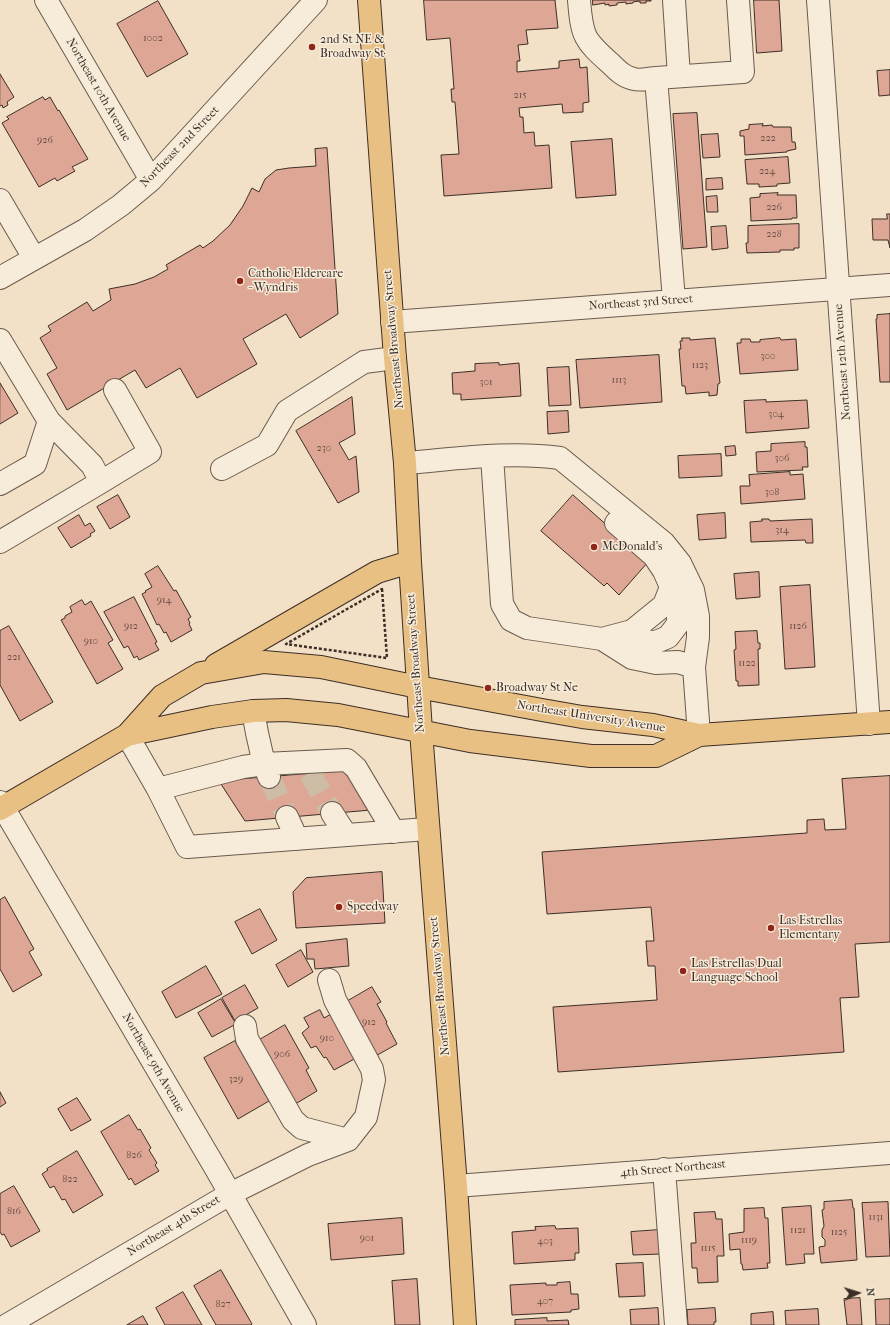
<!DOCTYPE html>
<style>
body{margin:0}
#map{position:relative;width:890px;height:1325px;overflow:hidden;background:#f2e1c6;font-family:"IM FELL French Canon",serif}
canvas{display:block}
.north{position:absolute;left:838px;top:1273px;width:40px;height:40px;-webkit-text-stroke:3px #f7ecda;paint-order:stroke;rotate:86deg;font-size:11px;font-weight:700;line-height:16px;text-align:center;color:#3d2e27}
.north::after{content:'';display:block;margin:auto;width:14px;height:18px;background:#3d2e27;clip-path:polygon(50% 0,100% 100%,50% 72%,0 100%)}
</style>
<div id="map">
<canvas width="890" height="1325"></canvas>
<div class="north">N</div>
</div>
<script>
const c = document.querySelector('canvas').getContext('2d');
c.lineJoin = 'round';
function fillPath(path, color) { c.fillStyle = color; c.fill(path, 'evenodd'); }
function trace(path, color, width, dash) { c.strokeStyle = color; c.lineWidth = width; c.lineCap = dash ? 'butt' : 'round'; c.setLineDash(dash || []); c.stroke(path); }
function label(font, color, halo, rows, align = 'center') {
  c.font = font + ' "IM FELL French Canon",serif'; c.lineWidth = 3; c.setLineDash([]); c.textBaseline = 'middle'; c.strokeStyle = halo; c.fillStyle = color; for (const [text, x, y, turn = 0] of rows) {
    c.save(); c.translate(x, y); c.rotate((+turn || 0) * Math.PI / 180); c.textAlign = isNaN(turn) ? turn : align; if (halo) c.strokeText(text, 0, 0); c.fillText(text, 0, 0); c.restore();
  }
}
const building = new Path2D(`
 M424 0H555L558 28 526 30 528 44 518 45 520 61H517V72L559 68V61L579 59 580 68 587 67 589 102 583 103V112L563 113 562 104 519 108 520 117H523L524 133 534 132 535 146 549 145 552 188 444 196 441 155 459 154 455 102H452L451 89H454L450 38 427 40Z
 M593 0H651V1H646V3H640V1L633 2V3L626 4V2L617 3V5L609 6V4L605 5V3L593 5Z
 M754 0H779L782 51 757 53Z
 M158 1 188 54 147 77 117 24Z
 M890 70V95L879 96 877 71Z
 M0 74 14 97 7 102 8 105 3 108 2 105 0 106Z
 M43 97 45 100 50 97 58 111 59 110 88 159 72 167 75 171 57 181 55 178 39 187 2 123 9 119 7 117Z
 M697 113 707 247 683 249 673 114Z
 M763 124 762 126 772 125 773 127H791L792 142H795L796 149 787 151V152L745 155 744 136H740V131L749 129V125Z
 M718 134 720 157 703 158 701 135Z
 M612 139 616 195 576 198 571 142Z
 M327 148 338 314 300 338 286 314 243 339 257 364 197 398 180 368 146 388 135 370 67 410 47 374 57 368 40 338 51 331 48 326 87 302 93 311 111 300 109 289 135 284 154 277 168 269 166 265 200 245 203 248 213 241 230 225 243 206 252 188 259 192 265 179 276 170 289 168 316 166 315 149Z
 M788 157 790 183 777 184V186L759 187V184H747L745 160Z
 M722 178 723 189 706 190V179Z
 M778 193 777 195H796L797 218H792V219L751 221 750 198 760 197V194Z
 M717 196 718 212H707L706 197Z
 M887 214H890V248L888 240H873L872 219H887Z
 M799 224V248H794V250H780V252L747 253 746 243H748V226Z
 M726 226 728 248 712 250 711 227Z
 M890 314V382H880L876 319H877V315Z
 M682 338H690V340L715 338 720 383 718 384 717 395 709 396V392L686 394 685 386H682L679 349H681L680 341H682Z
 M780 338 781 340 796 339 798 370 740 374 737 343H741V339H750L751 342H760V340Z
 M659 355 662 402 580 408 576 360Z
 M499 363V365L519 363 521 396 461 400V394H453L452 373 475 371V364Z
 M569 367 571 405 549 406 547 368Z
 M0 383 18 413 0 424Z
 M352 397 355 434 339 443 349 460 356 456 359 492 338 503 296 431Z
 M766 400V402L807 400 809 428 746 433 744 401Z
 M568 411 569 432 548 434 547 412Z
 M805 442V447H807L808 467H802L803 470 757 472 756 452 771 451V444Z
 M735 446 736 455 726 456 725 447Z
 M721 454 722 476 679 478 678 456Z
 M790 472V475L803 474 805 499 741 504 740 486H750L749 475Z
 M118 495 130 517 110 529 97 507Z
 M573 495 648 562 619 595 607 583 604 586 541 531Z
 M725 513 726 538 699 540 697 515Z
 M79 515 85 526 90 523 95 531 90 534 91 536 71 548 58 528Z
 M762 519H769L770 521 812 519 813 543H806L805 540 751 542 750 522 762 521Z
 M158 566 174 591 176 590 191 617 188 619 190 623 189 624 192 630 171 642 166 632 164 633 159 624 157 625 142 594 146 592 145 591 152 587 145 574Z
 M759 572 760 597 736 599 734 574Z
 M810 585 815 667 785 669 780 587Z
 M134 597 157 642 155 643 159 650 139 660 137 656 134 658 128 646 124 648 104 612Z
 M82 600 85 605 91 601 113 640 108 643 123 669 97 684 61 620 65 618V616L72 612 70 607Z
 M9 626 53 702 20 721 0 685V631Z
 M757 631 758 643H760V649H758L759 685 738 686V681H736L734 650 736 649 735 632Z
 M344 771 371 810 245 821 219 781Z
 M890 776V942L855 944 859 997 840 998 844 1052 558 1072 553 1007 657 1000 655 966H648L646 941H654L651 907 547 914 542 852 807 833V820L824 819 825 830 846 829 842 779Z
 M382 872 385 923 296 928 293 892 306 878Z
 M5 897 34 949 29 952 42 975 13 992 0 969V900Z
 M260 909 277 940 252 954 235 922Z
 M347 939 349 966 315 969 314 959H307L306 944Z
 M301 950 313 972 288 987 276 965Z
 M206 966 222 994 176 1018 162 992Z
 M245 985 258 1008 235 1021 222 998Z
 M372 987 381 1002 377 1004 387 1022 386 1023 397 1044 372 1058 341 1005Z
 M221 999 236 1024 212 1037 198 1013Z
 M320 1010 324 1018 333 1013 358 1057 334 1070 326 1057 324 1058 316 1046 311 1048 302 1033 309 1027 304 1018Z
 M285 1025 309 1068 306 1070 317 1091 292 1106 256 1042Z
 M235 1041 269 1101 238 1119 204 1058Z
 M0 1092 6 1103 0 1107Z
 M77 1098 91 1120 71 1131 58 1109Z
 M129 1115 138 1130 140 1129 151 1148 149 1150 157 1163 155 1165 159 1171 135 1185 131 1178 129 1180 101 1132Z
 M77 1151 103 1195 73 1213 65 1199 62 1200 54 1186 50 1188 42 1174 48 1170 47 1169Z
 M14 1186 40 1231 11 1247 4 1234 2 1235 0 1232V1194Z
 M852 1200 853 1208H854L857 1260 821 1263 819 1247 825 1246V1240L822 1237V1230L824 1226 822 1210 824 1209V1202Z
 M888 1202 890 1256 866 1257 862 1203Z
 M811 1206 814 1254H804L805 1263 786 1265 782 1208Z
 M764 1208 765 1218H768L770 1263H767L768 1268 743 1270 742 1264H741L740 1249 730 1250 729 1234 744 1232V1209Z
 M715 1212 716 1219H722L724 1256H717L718 1282 698 1283 697 1268H692L691 1243H696L694 1213Z
 M402 1218 404 1254 331 1260 328 1224Z
 M555 1226 556 1229 578 1228 579 1253H575V1260L514 1264 512 1232 536 1230 535 1227Z
 M659 1230 661 1254 633 1255 631 1232Z
 M643 1263 645 1296 619 1297 616 1264Z
 M221 1270 252 1324 251 1325H216L194 1286Z
 M417 1279 420 1325H395L392 1281Z
 M570 1282 571 1294H578L579 1309 571 1310V1312L512 1315 510 1285 546 1283V1285H557V1283Z
 M183 1292 202 1325H165L156 1308Z
 M860 1298 862 1325H847L844 1299Z
 M890 1299V1325H876L875 1300Z
 M658 1308 659 1325H631L630 1310Z
 M715 1308 716 1322H714V1325H688L687 1310Z
 M818 1309 819 1325H786L785 1311Z
 M773 1312 774 1325H751V1314Z
 M143 1316 148 1325H127Z
 M547 1318V1321L568 1320 569 1325H515V1320Z`);
const minorTunnel = new Path2D(`
 M310 773 332 813
 M269 777 287 817`);
const path = new Path2D(`
 M382 589 387 658 286 644Z`);
const minor = new Path2D(`
 M46 0 151 180
 M579 0C582 37 584 40 611 64 618 71 624 77 634 79 641 81 649 78 656 78L674 300
 M674 0 679 76
 M818 0 869 724
 M656 78 743 72 738 0
 M0 200 34 258
 M0 278 85 230 121 205 151 180 316 0
 M392 322 890 285
 M0 340 49 421 92 465 101 482
 M492 456 502 604 511 620 527 628 602 639 632 658 656 663 678 662 694 667
 M405 463C456 459 509 451 560 458L664 543 680 563 693 590 698 616V637L694 667 699 735
 M222 469 267 445 287 411 364 362 395 358
 M0 484 35 464 49 421
 M0 542 101 482 150 452 115 390
 M602 639 632 631 664 605 671 587 664 571 654 556 616 523
 M614 640 656 642 668 637 678 624V610L671 587
 M253 711 257 733 264 764 243 767 158 789 187 847 427 829
 M127 735 158 789
 M269 777 264 764 347 760 356 768 394 832
 M0 802 216 1169 305 1325
 M332 813 346 835
 M287 817 297 839
 M329 980 335 1000 372 1069 374 1080 366 1117 348 1140
 M245 1026 247 1039 293 1120 302 1128 348 1140
 M664 1169 676 1325
 M456 1186 890 1153
 M7 1325 230 1194 308 1155 348 1140`);
const major = new Path2D(`
 M369 0 395 358 405 463 410 562 421 731 456 1186 465 1325
 M216 665 377 572 410 562
 M127 735 162 696 201 673 264 662 321 667 418 687 542 710 582 717 653 725 699 735 890 722
 M0 809 127 735 212 717 253 711 286 710 338 715 470 741 591 756H656L699 735`);
const markers = [
 [312,47,4,"#8f2418"],
 [240,281,4,"#8f2418"],
 [594,547,4,"#8f2418"],
 [488,688,4,"#8f2418"],
 [339,907,4,"#8f2418"],
 [771,928,4,"#8f2418"],
 [683,971,4,"#8f2418"]
];
const numberNames = [
 ["1002",153,39],
 ["215",520,96],
 ["222",768,139],
 ["926",45,141],
 ["224",767,172],
 ["226",774,208],
 ["228",774,235],
 ["300",768,357],
 ["1123",700,366],
 ["1113",619,381],
 ["301",486,383],
 ["304",776,415],
 ["230",324,449],
 ["306",782,459],
 ["308",772,493],
 ["314",782,531],
 ["914",164,601],
 ["912",131,627],
 ["1126",798,627],
 ["910",91,642],
 ["221",14,658],
 ["1122",747,664],
 ["912",369,1023],
 ["910",327,1039],
 ["906",282,1055],
 ["329",236,1080],
 ["826",134,1156],
 ["822",70,1180],
 ["816",14,1212],
 ["1131",876,1218],
 ["1121",798,1231],
 ["1125",839,1233],
 ["901",367,1239],
 ["1119",749,1241],
 ["403",545,1242],
 ["1115",708,1249],
 ["407",545,1302],
 ["827",223,1305]
];
const poiNames = [
 ["2nd St NE &",320,40],
 ["Broadway St",320,54],
 ["Catholic Eldercare",248,274],
 ["- Wyndris",248,288],
 ["McDonald's",602,547],
 ["Broadway St Ne",496,688],
 ["Speedway",347,907],
 ["Las Estrellas",779,921],
 ["Elementary",779,935],
 ["Las Estrellas Dual",691,964],
 ["Language School",691,978]
];
const streetNames = [
 ["Northeast 10th Avenue",98,90,60],
 ["Northeast 2nd Street",180,147,-46],
 ["Northeast 3rd Street",641,303,-4],
 ["Northeast Broadway Street",394,339,-95],
 ["Northeast 12th Avenue",843,362,-94],
 ["Northeast Broadway Street",416,663,-94],
 ["Northeast University Avenue",591,717,9],
 ["Northeast Broadway Street",440,986,-95],
 ["Northeast 9th Avenue",153,1063,60],
 ["4th Street Northeast",673,1169,-5],
 ["Northeast 4th Street",174,1226,-31]
];
fillPath(building, '#dea695');
trace(building, '#3d2e27', 1);
trace(minorTunnel, '#cebda6', 22, [22, 11]);
trace(minor, '#6a5b4f', 24);
trace(major, '#3d2e27', 24);
trace(path, '#3d2e27', 2.5, [3, 2]);
trace(minor, '#f7ecda', 22);
trace(major, '#e9c083', 22);
for (const [x, y, r, color] of markers) { const dot = new Path2D(); dot.arc(x, y, r, 0, 2 * Math.PI); c.fillStyle = color; c.fill(dot); trace(dot, '#f7ecda', 1.5); }
label('10px', '#654c42', null, numberNames);
label('12px', '#3d2e27', '#f7ecda', poiNames, 'left');
label('12px', '#3d2e27', '#f7ecda', streetNames);
</script>
